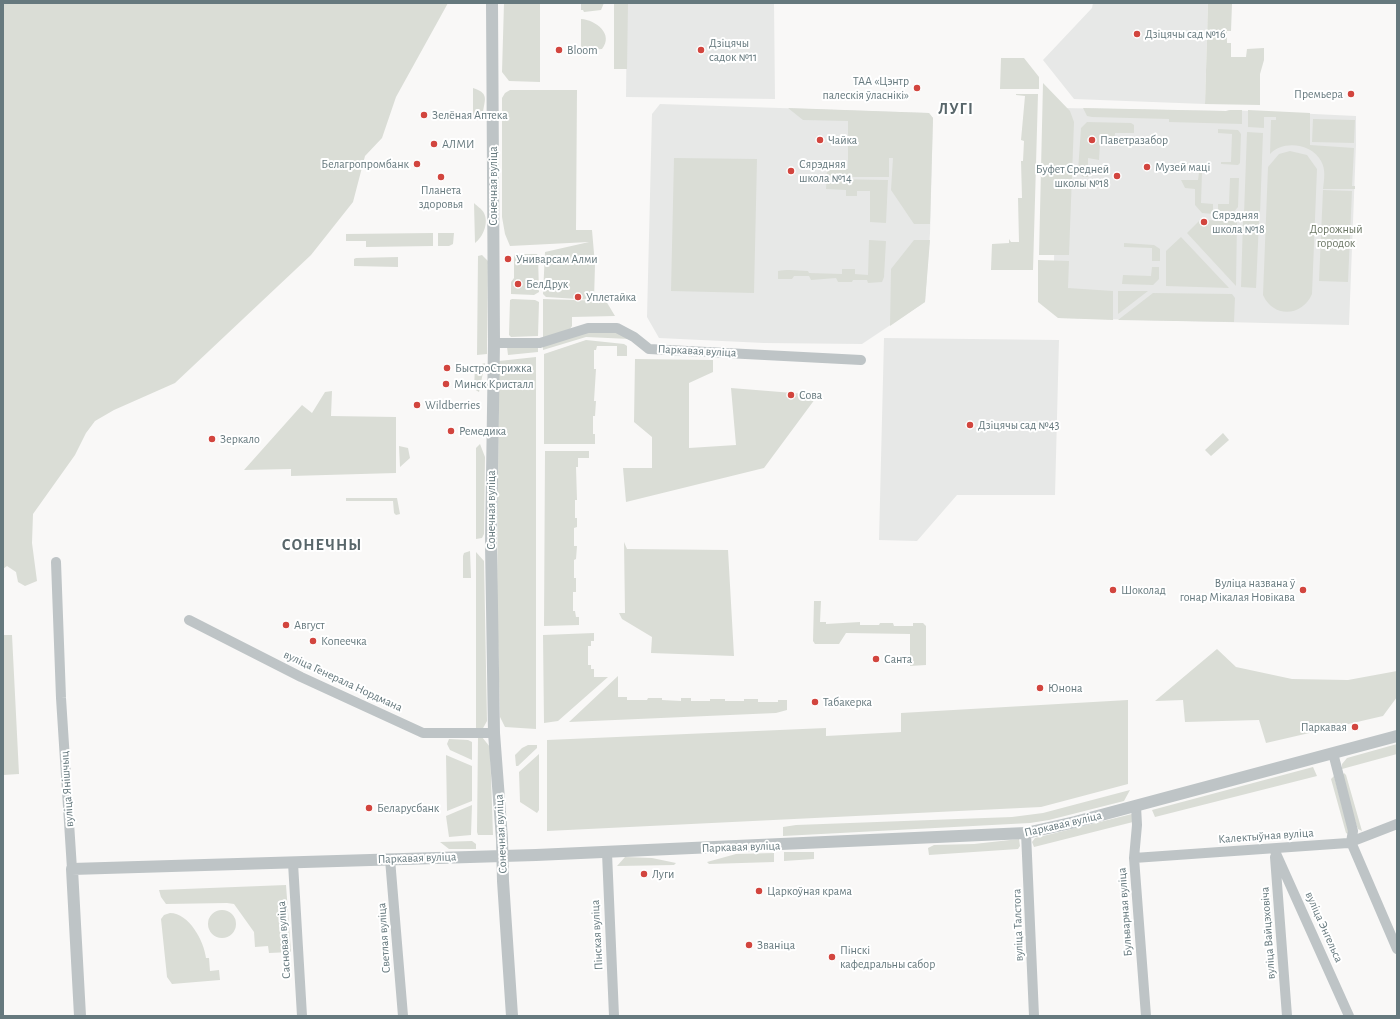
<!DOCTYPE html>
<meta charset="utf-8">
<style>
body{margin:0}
#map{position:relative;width:1400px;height:1019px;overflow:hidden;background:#f9f8f7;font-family:"Alegreya Sans",sans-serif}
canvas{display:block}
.frame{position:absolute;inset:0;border:4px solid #66797e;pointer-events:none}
</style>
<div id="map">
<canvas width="1400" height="1019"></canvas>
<div class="frame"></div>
</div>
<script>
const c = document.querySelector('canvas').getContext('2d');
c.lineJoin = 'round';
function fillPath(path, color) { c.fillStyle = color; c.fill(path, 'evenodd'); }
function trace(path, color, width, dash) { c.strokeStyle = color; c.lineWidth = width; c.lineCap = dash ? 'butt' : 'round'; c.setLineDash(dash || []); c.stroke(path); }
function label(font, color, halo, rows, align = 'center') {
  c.font = font + ' "Alegreya Sans",sans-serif'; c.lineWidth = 4; c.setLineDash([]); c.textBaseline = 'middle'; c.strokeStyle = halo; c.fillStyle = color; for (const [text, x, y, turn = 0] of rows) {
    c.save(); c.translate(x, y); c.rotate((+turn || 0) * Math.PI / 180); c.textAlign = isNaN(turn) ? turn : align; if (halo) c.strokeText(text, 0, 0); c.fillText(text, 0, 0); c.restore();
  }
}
const built = new Path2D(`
 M627 3H774L775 99 626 97Z
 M1093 3H1208L1205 104 1074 99 1043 60 1092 8Z
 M660 104 929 113 933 118 930 233 925 302 862 344 764 343 659 338 647 317 652 114Z
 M1062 108 1226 111 1230 110 1356 116V145L1349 325 1058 318 1054 260 1059 112Z
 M884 338 1059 340 1055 495H957L917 541 879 540Z`);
const green = new Path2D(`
 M3 3H448L396 97 382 138 365 156 353 202 311 255 175 383 114 410 95 421 86 433 75 455 33 514 32 543 37 581 25 586 18 582 16 572 7 566 3 569Z
 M504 3H540V82L509 81 502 72Z
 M581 3H604L601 10 584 12 583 10H581Z
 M614 3H628L627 69H614Z
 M1208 3 1232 4 1231 31H1227V43H1231V57H1246L1247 49 1264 48V60L1260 74V105L1205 104Z
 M581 19C596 20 614 34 602 49L584 50V48H581Z
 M1001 58H1024L1039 77V89H1000Z
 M1043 83 1070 111 1074 122 1069 255H1039Z
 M473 88C489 93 485 99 483 112L473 119Z
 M510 90H577L576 230H592L595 265 594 300 546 297 543 294 545 252 589 242 510 246 505 234 502 217V98L505 93Z
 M1016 94H1038L1033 270H991L992 244 1009 243V239L1011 242H1019L1018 198H1022L1021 161H1023L1024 141 1021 140 1025 96 1016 95Z
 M788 108 929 113 933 118 930 224H914L891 190 893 158H889V177H831L827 179 888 180 886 223 870 222V191H857V196H846V190L826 189 827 169H848V121L803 120Z
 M1083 108 1226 111 1230 110H1242V124L1169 122V119L1092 117 1087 116Z
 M1248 110 1310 113V145L1354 148 1352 186H1355V189H1323C1324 180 1326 169 1321 161 1312 143 1282 140 1270 154L1271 120H1276V117H1264V128L1248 127Z
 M1313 119 1355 120 1354 143 1312 142Z
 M1087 122 1131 123 1134 125V133H1115L1114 144H1100L1099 160 1088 158V177H1083L1078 171 1081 128Z
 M1218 129 1238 130 1241 134 1240 163 1238 165 1221 164V162H1231L1232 134 1218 133Z
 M1247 132 1263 133 1260 214H1244Z
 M1290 151 1307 155 1317 169 1312 294C1302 317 1273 318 1263 295L1268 167 1279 154Z
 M674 158 757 159 754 293 671 291Z
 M1199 173H1202L1201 203 1213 204V214L1202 213 1195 205V189L1185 188 1181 180H1198Z
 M1230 178H1239L1238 207 1232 214 1218 213V204H1229Z
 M1323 190 1352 191 1348 282 1319 281Z
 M474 203C477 206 482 209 484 213 489 223 483 237 475 243Z
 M1200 220 1237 221 1236 286 1187 233Z
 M1243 221H1259L1256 288 1241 287Z
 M433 233V246L366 247V241H346V234Z
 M454 233 453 244 449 246H438V233Z
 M1181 237 1229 288 1166 286V251Z
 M869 240 886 241 884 277 882 282 868 283 867 280H853L852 282H838L836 278 811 280 809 276H794L792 279H778V271C790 269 798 271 808 271L809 273 842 274V269H855V274L868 275Z
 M914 240H930L925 302 890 326 891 269Z
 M1124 243 1154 245 1160 249V261H1152V248L1124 247Z
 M514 254H537L538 256 539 292 534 295 511 294V282L514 278Z
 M482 255 488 261 487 354 477 355 478 256Z
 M398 257V267L354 266V259L356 258Z
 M1038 260 1069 261 1068 288 1113 291V320L1058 318 1038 302Z
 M1152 267H1159V279L1153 285 1122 284 1123 275 1151 276Z
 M1118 291H1148L1118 314Z
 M1153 293 1232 294 1235 298 1234 322 1118 320Z
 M512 299 535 300 539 302 538 336 511 337 509 335 510 300Z
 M543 299 606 301 615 316 572 317V326L570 329 543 339Z
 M589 332H616L630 339 586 337 543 350V346Z
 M586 340 624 344 627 346V356H617V346H597L596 350H594V369H596L594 401H596L595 416H593V434H595V444H544V354Z
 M538 346V352L508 355 507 347Z
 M536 357V729L505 727 500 717 497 603 499 361Z
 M635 359 713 360V372L689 383V448L736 445 731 388 818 395 764 468 626 502 623 468H652V437L634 422Z
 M485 363 479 392 474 389 475 366Z
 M332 391 331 416 396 417V473L291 476V469L244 470 302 405 312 413 325 392Z
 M1223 433 1229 440 1211 456 1205 450Z
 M480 444 485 457 484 534 482 538 476 539V448Z
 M399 446 408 448 410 458 400 467Z
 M545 451H589V458H578V467H576L577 500H575V518H577V527L574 528V546H577L576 559 574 560V578H576V592H573V611H575L576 617H579V625L544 626Z
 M346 498H397L400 514 396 515 394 513 393 501H346Z
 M624 542 627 549 728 550 734 656 651 653 652 637 622 619 619 613H625Z
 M470 551 471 578H463V556L464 553Z
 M476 552 484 561 487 721 482 730 476 732Z
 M814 601H821L820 622H826V624L860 622V625H879L880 623H893L894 626H913V623H923L926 626V665L910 666V634L846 633 839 644H815L813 641Z
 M594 633V641H591V646H588V665H591V669H594V677H608L558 721 544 723 543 635Z
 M3 635H12L19 774 3 775Z
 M1217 649 1236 667 1292 679 1348 680 1397 671V697L1383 716 1266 743 1259 720 1185 722 1183 700 1155 701Z
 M618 676V697H627V700H647L648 698H662V700L681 701V698H691V701H710V699H725V701H744V699H758V702H778V700H787V710L776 713 569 722Z
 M1128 700V784L1041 807 547 831V740L826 728V736L901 732V713Z
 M478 737H482L490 747 493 835H478L477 832Z
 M449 739 468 740 472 742V760L450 750 447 744Z
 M1397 744V754L1342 769V764L1347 758Z
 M528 745H537V748L518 766H516L515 755 522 748Z
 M539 754V810L537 813 520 802 519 772Z
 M446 755 472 766V801L447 811Z
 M1313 767 1317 776 1155 817 1152 810Z
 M1344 773 1346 775 1362 831 1358 829 1356 824 1342 776Z
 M1334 776 1348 828V834L1346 833 1331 779Z
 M1130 790 1124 801 1049 820 1030 823 783 836V827L796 825 1012 817 1043 813Z
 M472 805 471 835 449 837 446 816Z
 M1132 814 1133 822 1034 847 1032 842 1035 838Z
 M1019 839 1020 846 1018 849 929 855 928 848 934 845 974 844Z
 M472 841 476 844V849H449L440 842Z
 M784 852H814V859L784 861Z
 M774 853V862L709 864 707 862 736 854Z
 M625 857 652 858 676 863 674 865 617 866Z
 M286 885 291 952 269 953 268 946 255 947 254 932 234 904 227 903 166 904 161 897 159 890Z
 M208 924a14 14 0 1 1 28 0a14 14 0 1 1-28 0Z
 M170 913C189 913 204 941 206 958H209L210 971 219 970 220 980 172 984 167 977 161 919 164 915Z`);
const minor = new Path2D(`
 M494 343H540L588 328H617L634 337 649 349 861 360
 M56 562 61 698 72 869
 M189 620 301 677 423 733H494
 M1333 753 1353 831 1351 842 1397 949
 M1136 806 1137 825 1134 858 1146 1016
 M1026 833 1034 1016
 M1274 849 1349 1016
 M607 853 614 1016
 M1275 857 1287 1016
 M1134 858 1348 843 1397 824
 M390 859 403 1016
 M293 863 302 1016`);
const tertiary = new Path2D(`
 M492 3 494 343 491 543 494 733 502 839 503 881 512 1016
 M80 1016 72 869 536 855 1026 833 1075 822 1397 736`);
const markers = [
 [1137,34,4,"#d2453e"],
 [559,50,4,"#d2453e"],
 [701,50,4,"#d2453e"],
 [917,88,4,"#d2453e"],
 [1351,94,4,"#d2453e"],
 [424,115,4,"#d2453e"],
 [820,140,4,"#d2453e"],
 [1092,140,4,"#d2453e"],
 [434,144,4,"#d2453e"],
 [417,164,4,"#d2453e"],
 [1147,167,4,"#d2453e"],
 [791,171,4,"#d2453e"],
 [1117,176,4,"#d2453e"],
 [441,177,4,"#d2453e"],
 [1204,222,4,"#d2453e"],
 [508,259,4,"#d2453e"],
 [518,284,4,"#d2453e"],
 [578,297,4,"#d2453e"],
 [447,368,4,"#d2453e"],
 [446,384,4,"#d2453e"],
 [791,395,4,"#d2453e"],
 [417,405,4,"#d2453e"],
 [970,425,4,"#d2453e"],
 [451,431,4,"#d2453e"],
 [212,439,4,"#d2453e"],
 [1113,590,4,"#d2453e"],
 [1303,590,4,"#d2453e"],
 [286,625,4,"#d2453e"],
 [313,641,4,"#d2453e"],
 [876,659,4,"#d2453e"],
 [1040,688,4,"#d2453e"],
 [815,702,4,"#d2453e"],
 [1355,727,4,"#d2453e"],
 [369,808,4,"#d2453e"],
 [644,874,4,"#d2453e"],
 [759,891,4,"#d2453e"],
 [749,945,4,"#d2453e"],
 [832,957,4,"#d2453e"]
];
const poiNames = [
 ["Дзіцячы сад №16",1145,34],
 ["Дзіцячы",709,43],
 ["садок №11",709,57],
 ["Bloom",567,50],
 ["ТАА «Цэнтр",909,81,"right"],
 ["палескія ўласнікі»",909,95,"right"],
 ["Премьера",1343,94,"right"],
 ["Зелёная Аптека",432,115],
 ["Чайка",828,140],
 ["Паветразабор",1100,140],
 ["АЛМИ",442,144],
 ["Белагропромбанк",409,164,"right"],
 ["Сярэдняя",799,164],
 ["школа №14",799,178],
 ["Музей маці",1155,167],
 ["Буфет Средней",1109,169,"right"],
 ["школы №18",1109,183,"right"],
 ["Планета",441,190,"center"],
 ["здоровья",441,204,"center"],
 ["Сярэдняя",1212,215],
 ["школа №18",1212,229],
 ["Униварсам Алми",516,259],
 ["БелДрук",526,284],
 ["Уплетайка",586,297],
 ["БыстроСтрижка",455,368],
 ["Минск Кристалл",454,384],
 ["Сова",799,395],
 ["Wildberries",425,405],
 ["Дзіцячы сад №43",978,425],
 ["Ремедика",459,431],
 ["Зеркало",220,439],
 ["Вуліца названа ў",1295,583,"right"],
 ["гонар Мікалая Новікава",1295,597,"right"],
 ["Шоколад",1121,590],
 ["Август",294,625],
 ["Копеечка",321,641],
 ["Санта",884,659],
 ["Юнона",1048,688],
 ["Табакерка",823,702],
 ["Паркавая",1347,727,"right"],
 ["Беларусбанк",377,808],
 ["Луги",652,874],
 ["Царкоўная крама",767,891],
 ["Званіца",757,945],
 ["Пінскі",840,950],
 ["кафедральны сабор",840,964]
];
const streetNames = [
 ["Сонечная вуліца",493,186,-90],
 ["Паркавая вуліца",697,351,3],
 ["Сонечная вуліца",491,510,-90],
 ["вуліца Генерала Нордмана",343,681,25],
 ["вуліца Янішчыц",67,789,-94],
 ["Паркавая вуліца",1063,824,-13],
 ["Сонечная вуліца",501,834,-93],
 ["Калектыўная вуліца",1266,836,-4],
 ["Паркавая вуліца",741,847,-2],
 ["Паркавая вуліца",417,858,-2],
 ["Бульварная вуліца",1125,912,-94],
 ["вуліца Талстога",1018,925,-92],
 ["вуліца Энгельса",1324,927,66],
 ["вуліца Вайцэховіча",1268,933,-94],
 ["Пінская вуліца",597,935,-93],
 ["Светлая вуліца",384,938,-94],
 ["Сасновая вуліца",284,940,-94]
];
const parkNames = [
 ["Дорожный",1336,229],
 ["городок",1336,243]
];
const districtNames = [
 ["ЛУГІ",956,109],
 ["СОНЕЧНЫ",322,545]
];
fillPath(built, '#e7e8e7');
fillPath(green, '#daddd6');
trace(minor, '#bec4c6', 10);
trace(tertiary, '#bec4c6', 12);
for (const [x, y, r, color] of markers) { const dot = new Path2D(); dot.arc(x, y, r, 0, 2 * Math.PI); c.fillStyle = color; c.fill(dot); trace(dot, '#fff', 1.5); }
label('12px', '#66797e', '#fff', poiNames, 'left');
label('12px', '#66797e', '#fff', streetNames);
label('12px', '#6c7765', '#fff', parkNames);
c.letterSpacing = '1px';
label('bold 16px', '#58666a', '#fff', districtNames);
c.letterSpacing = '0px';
</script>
